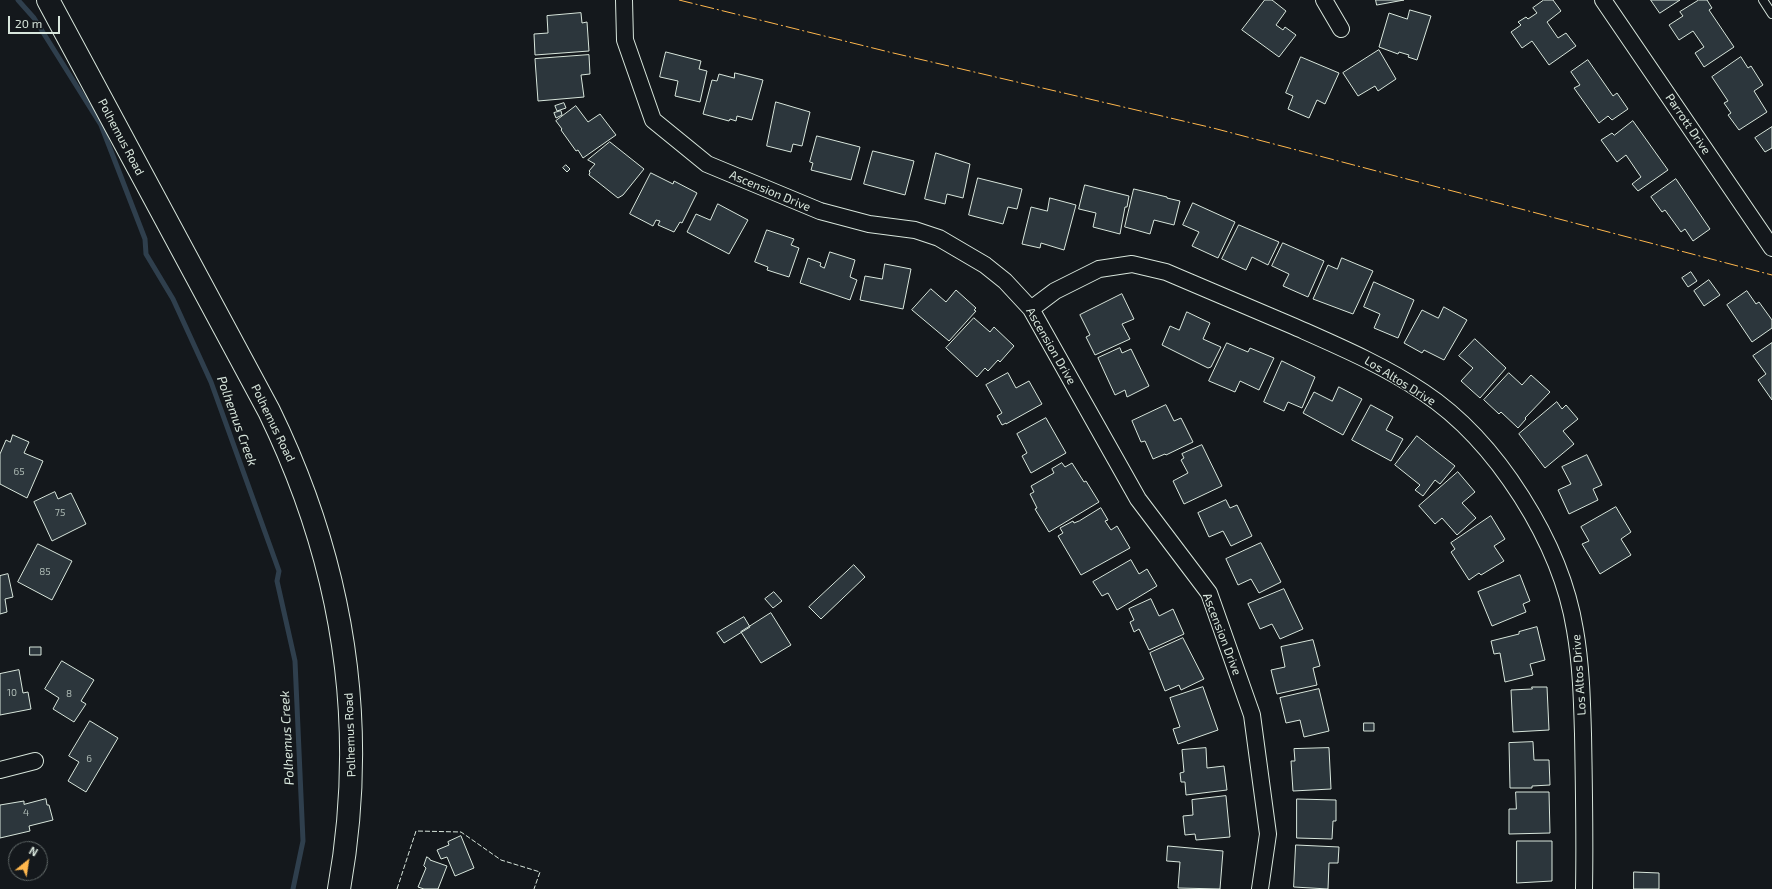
<!DOCTYPE html>
<style>
body{margin:0}
#map{position:relative;width:1772px;height:889px;overflow:hidden;background:#14181c;font-family:"Exo 2",sans-serif}
canvas{display:block}
.north{position:absolute;left:8px;top:841px;width:40px;height:40px;box-sizing:border-box;background:#14181c;border:1px solid #626a69;border-radius:50%;rotate:30deg;font-size:11px;font-weight:700;line-height:16px;text-align:center;color:#d8e6dc}
.north::after{content:'';display:block;margin:auto;width:14px;height:18px;background:#ffb74d;clip-path:polygon(50% 0,100% 100%,50% 72%,0 100%)}
.scale{position:absolute;left:8px;top:16px;width:52px;height:18px;box-sizing:border-box;border:2px solid #d8e6dc;border-top:0;padding-left:5px;font-size:12px;line-height:14px;white-space:nowrap;color:#d8e6dc;-webkit-text-stroke:3px #14181c;paint-order:stroke}
</style>
<div id="map">
<canvas width="1772" height="889"></canvas>
<div class="north">N</div>
<div class="scale">20 m</div>
</div>
<script>
const c = document.querySelector('canvas').getContext('2d');
c.lineJoin = 'round';
function trace(path, color, width, dash) { c.strokeStyle = color; c.lineWidth = width; c.lineCap = dash ? 'butt' : 'round'; c.setLineDash(dash || []); c.stroke(path); }
function fillPath(path, color) { c.fillStyle = color; c.fill(path, 'evenodd'); }
function label(font, color, halo, rows, align = 'center') {
  c.font = font + ' "Exo 2",sans-serif'; c.lineWidth = 3; c.setLineDash([]); c.textBaseline = 'middle'; c.strokeStyle = halo; c.fillStyle = color; for (const [text, x, y, turn = 0] of rows) {
    c.save(); c.translate(x, y); c.rotate((+turn || 0) * Math.PI / 180); c.textAlign = isNaN(turn) ? turn : align; if (halo) c.strokeText(text, 0, 0); c.fillText(text, 0, 0); c.restore();
  }
}
const stream = new Path2D(`
 M18 0 34 18 101 125 145 239 146 254 173 299 211 382 279 571 277 581 295 661 303 841 293 889`);
const building = new Path2D(`
 M1265 0H1272L1286 11 1276 25 1283 30 1285 27 1296 35 1279 57 1242 30Z
 M1376 0H1404L1377 5Z
 M1544 0H1553L1561 11 1547 22 1558 38 1566 33 1576 46 1549 65 1532 41 1522 48 1511 32 1521 25 1518 22 1526 17 1528 19 1537 13 1533 8Z
 M1651 0H1680L1660 13Z
 M1699 0H1707L1712 8 1709 10 1734 47 1704 67 1695 53 1704 47 1693 31 1679 40 1669 25 1683 16 1680 12Z
 M1410 10 1431 16 1417 60 1408 57 1409 55 1399 52 1398 54 1379 47 1389 13 1407 19Z
 M581 13 582 23 587 22 589 51 535 55 534 34 548 33 547 16Z
 M1379 50 1396 79 1378 91 1375 86 1358 96 1343 73Z
 M666 52 701 61 699 69 707 71 700 102 675 96 678 81 660 77Z
 M589 55 590 74 581 75 584 97 538 101 535 59Z
 M1301 57 1339 73 1325 104 1317 100 1309 118 1288 109 1293 96 1286 93Z
 M1741 57 1748 68 1751 66 1763 85 1754 91 1767 112 1739 130 1728 115 1731 113 1724 103 1728 101 1712 77Z
 M1588 60 1613 96 1617 93 1628 109 1612 120 1608 116 1599 123 1574 88 1580 85 1571 72Z
 M735 73 763 80 752 120 737 116 736 121 730 119 729 121 703 114 712 80 717 81 719 74 734 78Z
 M776 102 810 112 802 146 793 144 791 152 767 146Z
 M564 103 566 108 557 111 555 106Z
 M576 106 588 122 600 114 616 135 583 158 578 150 576 151 561 130 562 129 556 121Z
 M561 111 562 115 556 118 554 113Z
 M1633 121 1668 170 1638 191 1632 184 1641 177 1626 155 1617 162 1601 140 1612 133 1614 135Z
 M1772 127V148L1765 152 1755 138Z
 M817 136 860 147 851 180 811 170 813 163 810 162Z
 M610 142 644 169 623 195 618 198 589 175 590 172 589 171 595 164 588 160Z
 M873 151 914 161 905 195 864 184Z
 M936 153 970 164 963 198 947 194 945 204 925 199Z
 M566 165 570 169 567 172 563 168Z
 M651 173 673 184 674 181 697 193 682 223 680 222 674 232 658 225 660 221 656 220 653 226 630 214Z
 M978 178 1022 189 1017 209 1008 207 1003 224 969 215Z
 M1676 179 1710 229 1693 241 1685 229 1681 232 1665 210 1662 212 1651 197Z
 M1085 185 1129 196 1127 207H1125L1120 234 1093 227 1096 213 1079 209Z
 M1134 189 1167 197V198L1180 201 1174 225 1154 220 1150 234 1125 227Z
 M1050 198 1076 205 1064 250 1041 243 1040 248 1022 244 1031 207 1047 211Z
 M1193 203 1235 222 1218 258 1192 246 1199 232 1183 225Z
 M718 204 748 220 729 254 687 232 696 214 710 220Z
 M1239 225 1279 242 1268 265 1252 257 1246 270 1222 259Z
 M767 230 794 239 791 245 799 248 789 277 767 270 768 267 755 262Z
 M1283 243 1324 261 1308 297 1283 286 1289 274 1272 266Z
 M830 252 855 260 850 277 857 280 850 300 800 283 808 258 821 263 820 266 824 268Z
 M1342 258 1373 271 1353 314 1313 299 1328 265 1337 269Z
 M885 264 911 269 903 309 860 300 865 276 882 279Z
 M1691 272 1697 281 1688 287 1682 278Z
 M1709 280 1720 295 1704 306 1694 291Z
 M1374 282 1414 300 1398 338 1374 328 1380 314 1364 307Z
 M931 289 946 302 956 290 976 308 974 310 976 311 949 341 912 310Z
 M1747 291 1756 304 1759 302 1772 320V328L1752 342 1727 305Z
 M1122 294 1134 319 1122 324 1130 339 1095 355 1086 337 1090 335 1080 315Z
 M1444 307 1467 320 1444 360 1424 350 1422 353 1404 343 1422 310 1438 318Z
 M1187 312 1210 323 1203 339 1221 347 1211 367 1208 368 1162 345 1170 326 1179 330Z
 M974 318 990 332 994 327 1014 346 1000 362 998 360 988 371 985 368 977 377 946 348Z
 M1475 339 1506 368 1480 398 1461 381 1473 368 1459 356Z
 M1227 343 1248 352 1250 348 1274 358 1259 390 1240 381 1235 392 1209 381Z
 M1772 343V400L1758 380 1766 374 1753 356Z
 M1120 348 1122 353 1131 349 1149 386 1127 397 1125 390 1115 395 1098 358Z
 M1282 361 1315 377 1302 408 1288 402 1284 411 1264 402Z
 M1008 373 1016 388 1029 381 1042 404 1006 424V423L1002 425 997 416 1002 413 986 385Z
 M1509 373 1522 385 1531 375 1550 392 1525 418 1526 419 1518 428 1501 412 1499 414 1484 400Z
 M1339 387 1362 399 1343 435 1303 413 1314 392 1332 401Z
 M1557 402 1562 409 1566 405 1578 419 1563 431 1574 444 1545 468 1519 434Z
 M1166 405 1174 421 1181 418 1193 442 1166 455 1165 454 1153 459 1145 441 1141 442 1132 421Z
 M1371 405 1393 417 1386 430 1403 439 1391 461 1352 440Z
 M1046 418 1066 453 1031 473 1022 456 1027 453 1017 434Z
 M13 435 29 442 24 453 43 461 27 498 0 484V454L6 440 10 442Z
 M1417 436 1455 466 1440 484 1435 480 1423 496 1415 490 1420 485 1395 465Z
 M1202 445 1222 486 1184 504 1173 481 1188 473 1181 460 1184 458 1182 454Z
 M1587 455 1602 485 1593 489 1598 500 1569 514 1558 490 1571 484 1562 467Z
 M1062 463 1065 467 1072 463 1084 482 1086 481 1099 502 1049 532 1035 509 1037 508 1030 494 1034 492 1031 486 1054 473 1052 469Z
 M1458 472 1475 492 1462 503 1476 518 1457 535 1442 518 1435 524 1419 506Z
 M55 492 58 499 71 493 86 524 52 541 34 502Z
 M1226 500 1230 508 1237 505 1252 536 1231 546 1223 531 1209 537 1198 513Z
 M1616 507 1631 532 1621 539 1631 555 1600 574 1582 544 1589 541 1581 527Z
 M1101 508 1108 520 1105 521 1111 530 1117 526 1130 548 1081 575 1058 536 1063 533 1060 528 1073 521 1074 523 1079 521Z
 M1491 516 1505 539 1494 546 1504 561 1481 575 1479 573 1469 580 1451 552 1455 549 1451 543Z
 M1261 543 1281 582 1259 593 1251 579 1238 585 1226 559Z
 M38 544 72 561 52 600 18 582Z
 M1131 560 1139 574 1147 569 1157 586 1117 610 1108 593 1102 596 1093 582Z
 M854 565 865 577 821 619 809 607Z
 M8 574 13 597 5 599 7 612 0 614V576Z
 M1520 575 1530 601 1523 604 1526 612 1492 626 1478 592Z
 M1284 589 1303 629 1280 639 1272 624 1260 629 1248 604Z
 M774 592 782 601 773 608 765 599Z
 M1151 599 1159 616 1173 609 1184 634 1149 650 1139 629 1134 632 1130 622 1134 620 1129 609Z
 M771 613 791 645 761 663 741 632Z
 M744 617 750 627 724 643 717 633Z
 M1537 627 1545 660 1530 664 1533 675 1505 682 1500 653 1494 654 1491 641 1519 634V632Z
 M1183 638 1204 679 1181 690 1179 685 1165 691 1150 653Z
 M1313 640 1320 666 1313 668 1317 685 1277 694 1271 670 1285 667 1281 647Z
 M30 647H41V655H30Z
 M62 661 94 680 81 701 86 704 74 722 53 709 59 698 45 689Z
 M19 670 23 693 28 692 31 709 0 715V674Z
 M1203 687 1218 730 1178 744 1173 729 1180 727 1170 698Z
 M1532 687H1547L1549 730 1513 732 1511 690 1532 689Z
 M1319 689 1329 731 1304 737 1300 720 1286 723 1280 698Z
 M90 721 118 738 86 792 68 781 79 762 69 756Z
 M1364 723H1374V731H1364Z
 M1533 742 1534 760H1549L1550 785 1532 786V788H1510L1509 743Z
 M1206 748 1207 768 1224 766 1227 790 1186 795 1185 782H1181L1180 773 1184 772 1182 750Z
 M1329 748 1331 789 1293 791 1291 761H1295L1294 749Z
 M1516 792H1549L1550 833 1509 834V809H1516Z
 M1226 796 1230 837 1196 840 1195 834 1185 835 1183 816 1193 815 1192 800Z
 M46 799 47 805H49L53 820 29 826 30 831 0 838V805L24 801V804Z
 M1297 799 1336 800V821H1333L1332 839 1297 838Z
 M461 836 474 868 455 876 447 857 441 859 437 850 449 845 448 842Z
 M1517 841H1552V881L1517 883Z
 M1296 845 1339 847 1338 863H1329L1328 889 1294 887Z
 M1168 846 1223 851 1220 889 1178 888 1180 862 1167 861Z
 M427 857 430 859V860L447 866 438 889H424L418 887 426 868 424 866Z
 M1634 872 1659 873V889H1634Z`);
const service = new Path2D(`
 M1763 0 1772 14`);
const minor = new Path2D(`
 M624 0 625 40 653 120 707 164 820 211 869 224 915 230 939 238 985 265 1005 281 1031 309 1138 499 1209 593 1252 715 1268 834 1260 889
 M1324 0 1341 29
 M1603 0 1772 248
 M1031 309 1055 291 1099 269 1132 264 1166 272C1208 290 1250 308 1293 326 1338 346 1383 365 1423 392 1497 441 1561 543 1575 630 1581 664 1582 699 1583 734 1584 786 1585 837 1584 889
 M0 770 35 761`);
const secondary = new Path2D(`
 M48 0 269 411C343 563 369 721 339 889`);
const fence = new Path2D(`
 M397 889 416 831 461 832 501 860 540 872 534 889`);
const power = new Path2D(`
 M679 0 889 52 1213 128 1772 275`);
const numberNames = [
 ["65",19,472],
 ["75",60,513],
 ["85",45,572],
 ["10",12,693],
 ["8",69,694],
 ["6",89,759],
 ["4",26,813]
];
const streetNames = [
 ["Parrott Drive",1688,124,56],
 ["Polhemus Road",121,137,62],
 ["Ascension Drive",770,191,23],
 ["Ascension Drive",1051,346,60],
 ["Los Altos Drive",1400,381,32],
 ["Polhemus Road",273,423,64],
 ["Ascension Drive",1222,634,69],
 ["Los Altos Drive",1579,675,-94],
 ["Polhemus Road",350,735,-92]
];
const waterNames = [
 ["Polhemus Creek",237,421,70],
 ["Polhemus Creek",287,738,-93]
];
trace(stream, '#2f3f4d', 5);
fillPath(building, '#2c363c');
trace(building, '#d8e6dc', 1);
trace(service, '#d8e6dc', 10);
trace(minor, '#d8e6dc', 18);
trace(secondary, '#d8e6dc', 24);
trace(service, '#14181c', 8);
trace(minor, '#14181c', 16);
trace(secondary, '#14181c', 22);
trace(fence, '#d8e6dc', 1, [5, 2]);
trace(power, '#ffb74d', 1, [14, 3, 2, 3]);
label('10px', '#adbab4', null, numberNames);
label('12px', '#d8e6dc', '#14181c', streetNames);
label('italic 13px', '#d8e6dc', '#14181c', waterNames);
</script>
